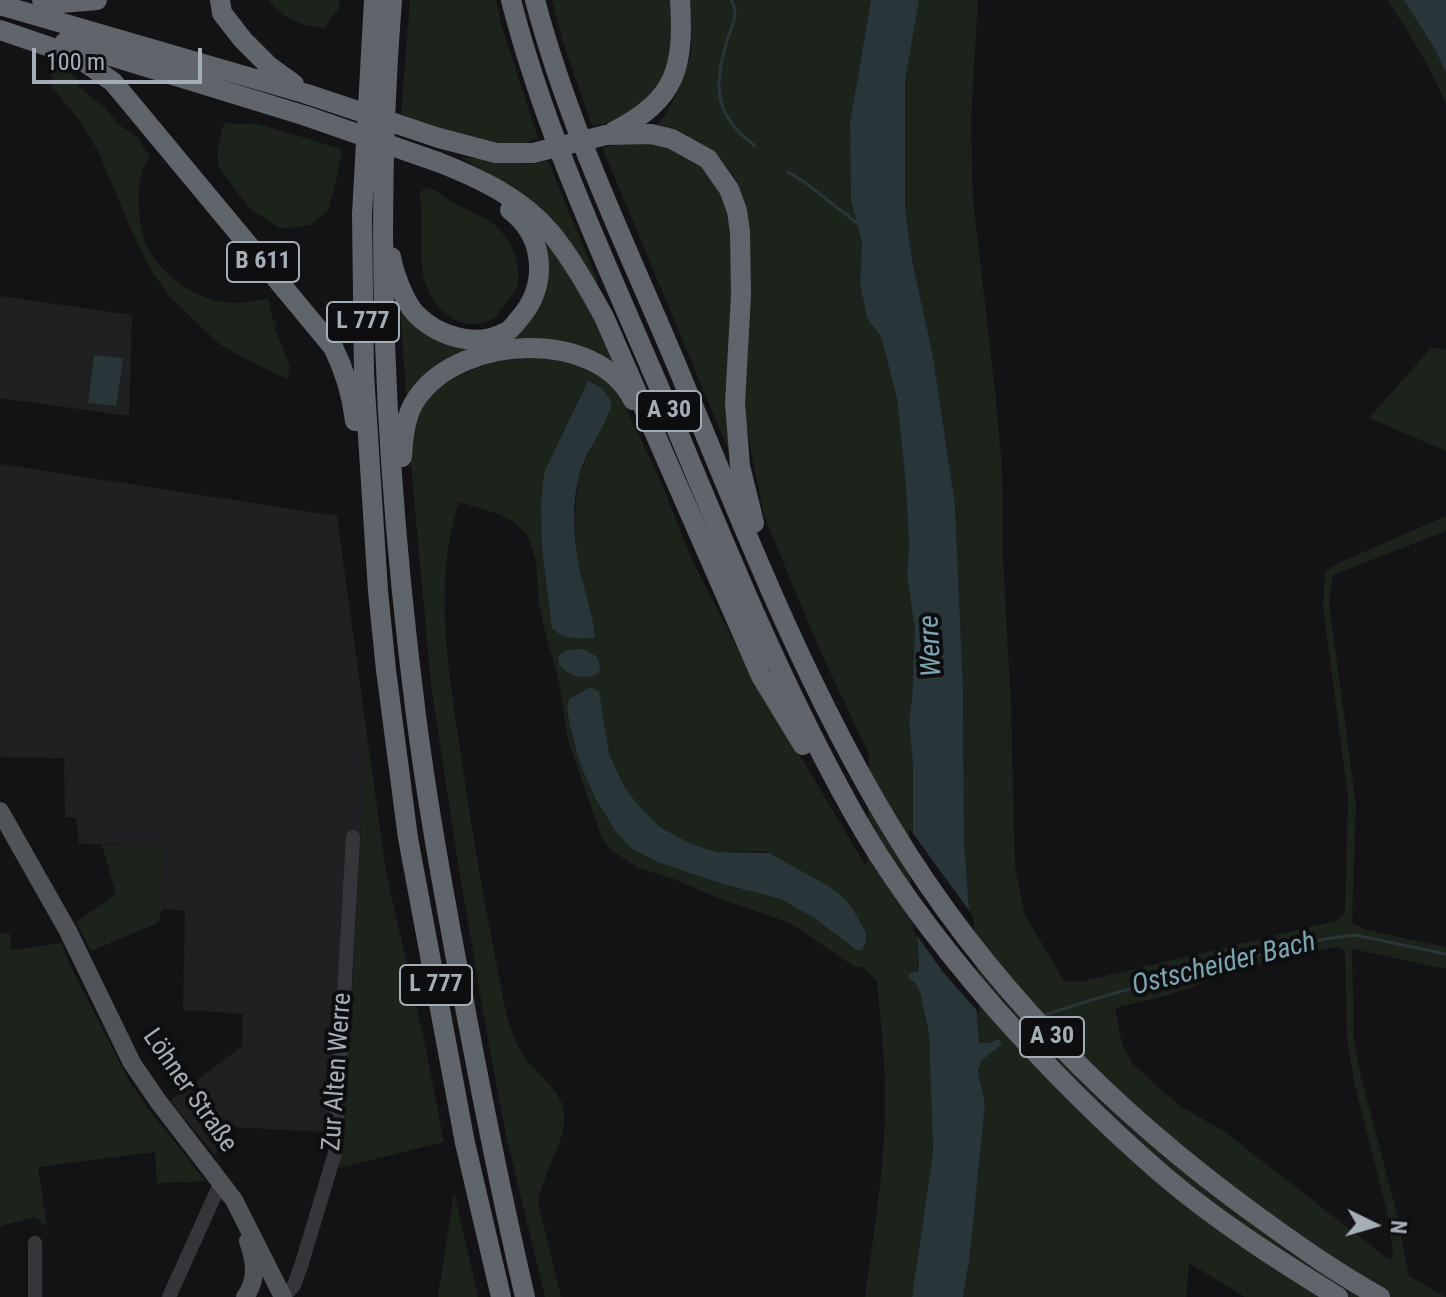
<!DOCTYPE html>
<meta charset="utf-8">
<style>
body{margin:0}
#map{position:relative;width:1446px;height:1297px;overflow:hidden;background:#131315;font-family:"Roboto Condensed",sans-serif}
canvas{display:block}
.north{position:absolute;left:1334px;top:1185px;width:80px;height:80px;-webkit-text-stroke:6px #0e0e10;paint-order:stroke;rotate:95deg;font-size:22px;font-weight:700;line-height:32px;text-align:center;color:#a4aeb6}
.north::after{content:'';display:block;margin:auto;width:28px;height:36px;background:#a4aeb6;clip-path:polygon(50% 0,100% 100%,50% 72%,0 100%)}
.scale{position:absolute;left:32px;top:48px;width:170px;height:36px;box-sizing:border-box;border:4px solid #a4aeb6;border-top:0;padding-left:10px;font-size:24px;line-height:28px;white-space:nowrap;color:#a4aeb6;-webkit-text-stroke:6px #0e0e10;paint-order:stroke}
</style>
<div id="map">
<canvas width="1446" height="1297"></canvas>
<div class="north">N</div>
<div class="scale">100 m</div>
</div>
<script>
const c = document.querySelector('canvas').getContext('2d');
c.lineJoin = 'round';
function fillPath(path, color) { c.fillStyle = color; c.fill(path, 'evenodd'); }
function trace(path, color, width, dash) { c.strokeStyle = color; c.lineWidth = width; c.lineCap = dash ? 'butt' : 'round'; c.setLineDash(dash || []); c.stroke(path); }
function label(font, color, halo, rows, align = 'center') {
  c.font = font + ' "Roboto Condensed",sans-serif'; c.lineWidth = 8; c.setLineDash([]); c.textBaseline = 'middle'; c.strokeStyle = halo; c.fillStyle = color; for (const [text, x, y, turn = 0] of rows) {
    c.save(); c.translate(x, y); c.rotate((+turn || 0) * Math.PI / 180); c.textAlign = isNaN(turn) ? turn : align; if (halo) c.strokeText(text, 0, 0); c.fillText(text, 0, 0); c.restore();
  }
}
const built = new Path2D(`
 M0 296 132 315 129 416 0 398Z
 M0 464 337 516 367 735 343 1133 232 1127 215 1155 170 1101 242 1046 243 1014 183 1010 185 910 162 909 163 845 79 844 76 818 65 817 64 758 0 757Z`);
const green = new Path2D(`
 M269 0H339V8L324 28C301 26 283 19 269 0Z
 M410 0H496L501 24 538 138 520 146 490 145 401 114Z
 M552 0H670L671 48 665 76 649 102 628 119 592 126 563 42Z
 M686 0H871L850 122 851 200 862 243 860 285 867 318 881 337 897 398 906 486 909 545 907 576 915 630 912 700 909 721 913 765 919 964 915 983 920 991 929 1033 933 1152 912 1297H865C874 1230 886 1161 885 1093 885 1056 880 1018 877 981L862 967H855L790 923 720 899 674 879 638 868 611 850 602 839 568 740 559 681 545 632 539 604 536 561 528 536 514 522 496 513 459 502C432 581 449 675 461 755 473 841 489 927 506 1012 511 1029 515 1044 525 1058 541 1079 569 1095 564 1125 559 1152 543 1175 538 1202L561 1297H545L505 1131 488 1040 457 857 431 684 410 455 413 428 425 401 449 379 488 364 519 357 543 354 595 372 619 393 661 482 692 560 760 692 807 767 864 863 867 866 869 754 821 653 764 516 744 415 747 214 737 181 722 161 706 147 678 130 655 126C671 114 687 71 691 51 693 36 688 16 686 0ZM588 381 602 388 607 396 609 414 597 436 578 477 575 516 576 553 595 636 545 470ZM590 687 604 728 609 754 624 786 638 805 660 827 691 844 717 852 764 851 843 897 851 905 866 932 855 950 814 918 781 899 722 884 693 874 616 832 595 798 580 764 570 726 567 709 569 699Z
 M919 0H978L971 121 973 200 996 399 1002 468 1003 560 1011 706 1015 867 1025 915 1064 981H1084L1335 921 1345 914 1348 797 1323 607 1325 571 1341 562 1446 516V531L1333 575 1329 603 1356 805 1352 923 1367 930 1446 947V969L1352 949 1354 1039 1362 1081 1397 1214 1409 1276 1446 1297H1245L1189 1263 1186 1297H963L970 1254 985 1104 978 1071 982 1060 999 1039 990 1043 979 1044 964 841 963 688 955 505 933 356 913 265 905 208V82ZM1334 947 1345 950 1347 1039 1354 1082 1388 1215 1393 1253 1392 1258 1388 1259 1225 1132 1182 1107 1161 1090 1133 1064 1122 1044 1115 1008 1170 995 1233 971Z
 M1387 0H1404L1436 51 1446 73V104C1430 67 1410 33 1387 0Z
 M58 67 76 77 78 86 106 109 119 125 139 138 143 148 150 154C147 161 142 169 141 177 137 196 138 220 144 239 157 274 195 300 231 303 243 304 257 300 268 298L273 321H277L275 329 290 366 287 379 259 366 219 344 170 297 152 272 132 232 99 153 82 124 50 84 53 71Z
 M224 123 258 124 342 149 336 182 328 211 310 225 281 229 249 208 219 168 217 151Z
 M640 141 672 149 704 166 725 194 733 231 730 454 602 147Z
 M461 157 531 164 548 161 598 282 596 283 508 187Z
 M426 187C439 191 447 199 458 205 472 213 488 217 500 230 513 245 522 266 517 286 516 292 508 300 504 306 500 310 497 317 492 319 464 335 435 311 426 285 416 255 426 224 419 194Z
 M537 230 574 274 618 372 509 346 407 407 400 306 422 332 448 344 528 318Z
 M1431 348 1446 349V451L1369 418Z
 M367 735 386 872 424 1040 444 1142 338 1168 343 1133Z
 M102 845H163L162 909 158 923 91 951 76 922 116 894Z
 M0 933 10 934 11 950 62 943 68 961 128 1079 146 1106 206 1181 157 1183 155 1152 38 1167 47 1227 35 1217 0 1226Z
 M454 1192 478 1297H438Z`);
const water = new Path2D(`
 M871 0H919L905 82V208L913 265 933 356 955 505 963 688 964 841 979 1043H990L999 1039 1002 1044 982 1060 978 1071 985 1104 970 1254 963 1297H912L933 1152 929 1033 920 992 915 983 908 977 910 973 918 972 919 964 913 859V765L909 721 912 700 915 630 907 576 909 545 906 486 897 398 881 337 867 318 860 285 862 243 851 200 850 122Z
 M1404 0H1446V73L1436 51Z
 M94 355 123 358 116 406 88 403Z
 M588 381 602 388 612 402C606 428 586 450 579 476 570 508 575 555 584 587 588 603 593 619 595 636L593 638C577 639 563 639 552 628L542 549 541 501 545 470Z
 M583 649C595 655 600 656 600 672 584 682 571 676 559 665L558 656 567 650Z
 M590 687 599 692 609 754 624 786 638 805 660 827 691 844 717 852 769 853 830 887 843 897 851 906 866 932V941L862 950H856L814 918 781 899 722 884 658 862 631 848 616 832 595 798 580 764 570 726 567 709 569 699Z`);
const pier = new Path2D(`
 M909 828 973 916 980 1014 943 972 913 930Z`);
const stream = new Path2D(`
 M731 0C739 12 733 23 729 35 713 83 712 114 755 146
 M788 172 806 183 857 223
 M1042 1016C1103 995 1165 979 1228 963 1269 952 1312 939 1355 935L1446 954`);
const minor = new Path2D(`
 M35 1297V1243
 M169 1297 221 1182
 M284 1297 294 1285 302 1263 335 1153 353 837`);
const major = new Path2D(`
 M0 811 68 931 132 1063 158 1101 234 1200 283 1297
 M245 1297C258 1279 255 1261 248 1241`);
const highway = new Path2D(`
 M42 0 61 3 97 0
 M220 0 222 13 243 40 269 66 294 84
 M374 0 362 214 364 374 378 591 386 670 408 838 465 1143 501 1297
 M392 0C373 235 386 481 416 715 427 802 443 889 459 975 479 1083 500 1190 525 1297
 M511 0C547 141 611 273 667 406 724 542 779 680 851 809 891 881 941 946 995 1008 1047 1067 1103 1123 1163 1175 1217 1221 1278 1260 1338 1297
 M535 0C569 129 628 249 679 371 743 526 804 683 891 827 984 982 1114 1113 1260 1218 1299 1246 1338 1274 1380 1297
 M0 5 307 94
 M0 30 50 47 86 63 113 82 333 347C345 371 352 395 355 421
 M65 42 306 116
 M613 132C677 99 684 68 680 0
 M606 135 651 134 672 139 708 159 729 189 737 211 740 232 741 295 735 403 740 466 754 523
 M439 138 496 153H533
 M438 162C479 178 522 198 551 233 572 259 588 288 604 317L761 676 803 745
 M391 257C394 273 404 301 415 313 437 336 476 349 506 332 511 330 515 324 519 319 548 287 546 237 510 210
 M402 457C403 437 405 415 417 398 460 335 596 327 633 400`);
const highwayBridge = new Path2D(`
 M307 94 439 138
 M306 116 438 162
 M533 153 606 135`);
const shields = [
 [263,262,72],
 [363,322,72],
 [669,411,64],
 [436,985,72],
 [1052,1037,64]
];
const shieldNames = [
 ["B 611",263,262],
 ["L 777",363,322],
 ["A 30",669,411],
 ["L 777",436,985],
 ["A 30",1052,1037]
];
const streetNames = [
 ["Zur Alten Werre",338,1072,-86],
 ["Löhner Straße",189,1091,55]
];
const waterNames = [
 ["Werre",932,646,-93],
 ["Ostscheider Bach",1224,965,-14]
];
fillPath(built, '#1f2022');
fillPath(green, '#1c231b');
fillPath(water, '#293639');
fillPath(pier, '#131315');
trace(stream, '#293639', 3);
trace(minor, '#34363a', 14);
trace(major, '#505459', 18);
trace(highway, '#60656b', 20);
trace(highwayBridge, '#60656b', 20);
for (const [x, y, w] of shields) { const box = new Path2D(); box.roundRect(x - w / 2, y - 20, w, 40, 6); c.fillStyle = '#0e0e10'; c.fill(box); trace(box, '#a4aeb6', 2); }
label('bold 24px', '#a4aeb6', null, shieldNames);
label('26px', '#a4aeb6', '#0e0e10', streetNames);
label('italic 28px', '#7aa5b2', '#0e0e10', waterNames);
</script>
